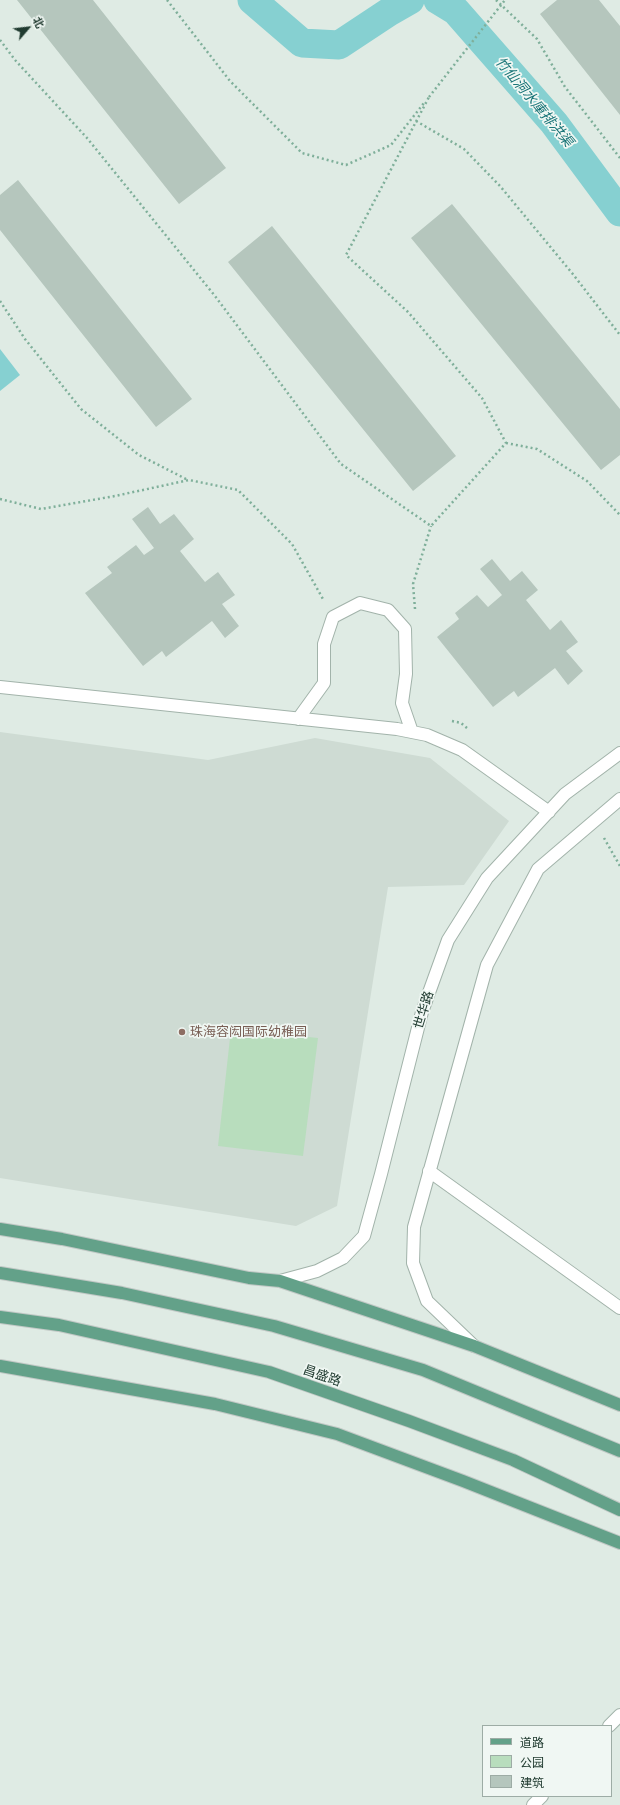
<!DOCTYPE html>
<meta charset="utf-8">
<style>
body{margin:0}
#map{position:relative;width:620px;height:1805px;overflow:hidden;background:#dfebe4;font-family:Cabin,"Noto Sans SC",sans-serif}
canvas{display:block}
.legend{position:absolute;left:482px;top:1725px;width:130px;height:72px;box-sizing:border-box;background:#f0f7f3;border:1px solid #9daca5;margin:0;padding:5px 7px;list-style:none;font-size:12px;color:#203b30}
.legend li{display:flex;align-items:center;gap:8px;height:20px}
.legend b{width:20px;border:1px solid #9daca5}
.north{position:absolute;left:8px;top:8px;width:40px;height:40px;-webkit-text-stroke:3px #f0f7f3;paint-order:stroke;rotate:62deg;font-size:11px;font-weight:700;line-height:16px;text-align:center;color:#203b30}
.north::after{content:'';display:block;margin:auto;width:14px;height:18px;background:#203b30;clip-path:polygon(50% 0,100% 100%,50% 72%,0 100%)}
</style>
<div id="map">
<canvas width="620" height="1805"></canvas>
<ul class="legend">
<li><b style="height:5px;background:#63a189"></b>道路</li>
<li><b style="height:11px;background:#b8ddbd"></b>公园</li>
<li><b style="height:11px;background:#b5c6bd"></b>建筑</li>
</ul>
<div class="north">北</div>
</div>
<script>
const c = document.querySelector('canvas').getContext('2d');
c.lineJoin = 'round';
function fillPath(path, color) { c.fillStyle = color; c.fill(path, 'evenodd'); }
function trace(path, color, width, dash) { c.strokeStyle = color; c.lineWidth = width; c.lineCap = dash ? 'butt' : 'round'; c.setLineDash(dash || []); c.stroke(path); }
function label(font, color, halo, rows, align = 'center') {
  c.font = font + ' Cabin,"Noto Sans SC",sans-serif'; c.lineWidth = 3.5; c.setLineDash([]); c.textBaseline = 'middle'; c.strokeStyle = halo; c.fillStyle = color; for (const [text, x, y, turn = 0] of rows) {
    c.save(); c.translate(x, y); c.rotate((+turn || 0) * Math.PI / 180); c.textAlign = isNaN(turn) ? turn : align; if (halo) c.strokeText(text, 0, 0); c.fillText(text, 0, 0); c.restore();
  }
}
const built = new Path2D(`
 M0 732 208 760 315 738 430 758 509 821 464 885 388 887 337 1206 296 1226 0 1178Z`);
const green = new Path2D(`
 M231 1029 318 1038 303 1156 218 1146Z`);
const water = new Path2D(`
 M0 349 20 375 0 391Z`);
const canal = new Path2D(`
 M252 0 302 43 339 45 389 12 410 0
 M438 0 456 11 554 123 620 212`);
const building = new Path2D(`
 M17 0H93L226 168 179 204Z
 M557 0H599L620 26V115L540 14Z
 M18 180 192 399 156 427 0 230V195Z
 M452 204 620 409V455L601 470 411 238Z
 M272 226 456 456 413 491 228 262Z
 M148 507 160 524 174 514 194 539 180 551 205 582 218 572 235 595 222 604 239 626 225 638 212 621 166 657 162 651 143 666 85 593 112 573 107 567 136 545 144 555 154 548 132 519Z
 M492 559 510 581 522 571 538 590 526 600 550 630 561 620 578 642 566 651 583 671 568 685 555 668 518 697 514 691 493 707 437 637 459 619 455 613 477 595 488 607 502 595 480 569Z`);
const path = new Path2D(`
 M167 0 230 81 302 153 346 165 391 145 424 103
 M496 0 537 39 565 87 620 158
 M0 40 15 60 87 138 215 296 341 464 431 526 506 443 482 398 408 312 346 255 429 97
 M429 97 505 0
 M416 121 464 149 500 186 572 273 620 335
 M0 301 25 339 81 409 139 455 188 480
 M506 443 537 449 587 481 620 515
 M0 499 41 509 115 496 189 480 238 490 292 544 323 599
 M415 609 413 584 431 526
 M452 721 461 723 467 728
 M604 838 620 866`);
const minor = new Path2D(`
 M0 687 397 729 427 735 462 750 549 812
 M298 719 324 683V644L333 617 360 603 388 610 405 629 406 674 402 703 412 732
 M429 1171 620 1308
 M280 1281 317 1271 343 1258 364 1236 381 1174 422 1012 448 940 487 878 565 794 620 753
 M474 1346 427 1301 413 1263 414 1227 487 965 538 869 620 799
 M609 1726 620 1715
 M533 1805 542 1796`);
const major = new Path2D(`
 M0 1229 62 1239 249 1278 280 1281 474 1346 620 1405
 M0 1273 122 1293 274 1326 423 1370 620 1451
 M0 1317 59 1325 269 1372 409 1421 513 1460 620 1510
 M0 1366 215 1404 337 1434 463 1481 620 1543`);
const markers = [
 [182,1032,4,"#8d6e63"]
];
const streetNames = [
 ["世华路",424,1010,-73],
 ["昌盛路",322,1376,19]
];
const educationNames = [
 ["珠海容闳国际幼稚园",190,1032]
];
const waterNames = [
 ["竹仙洞水庫排洪渠",534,102,50]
];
fillPath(built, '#cedbd3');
fillPath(green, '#b8ddbd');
fillPath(water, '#86d0d1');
trace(canal, '#86d0d1', 29);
fillPath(building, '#b5c6bd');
trace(minor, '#a2b3aa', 14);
trace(major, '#c1c8c5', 14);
trace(path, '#7faf9a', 2.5, [2, 3]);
trace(minor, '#fff', 12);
trace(major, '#63a189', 12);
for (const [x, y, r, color] of markers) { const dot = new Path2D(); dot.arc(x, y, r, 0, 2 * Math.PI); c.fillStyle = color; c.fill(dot); trace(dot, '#f0f7f3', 1.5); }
label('13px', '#203b30', '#f0f7f3', streetNames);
label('13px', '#785e54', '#f0f7f3', educationNames, 'left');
label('italic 14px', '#1a7578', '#f0f7f3', waterNames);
</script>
